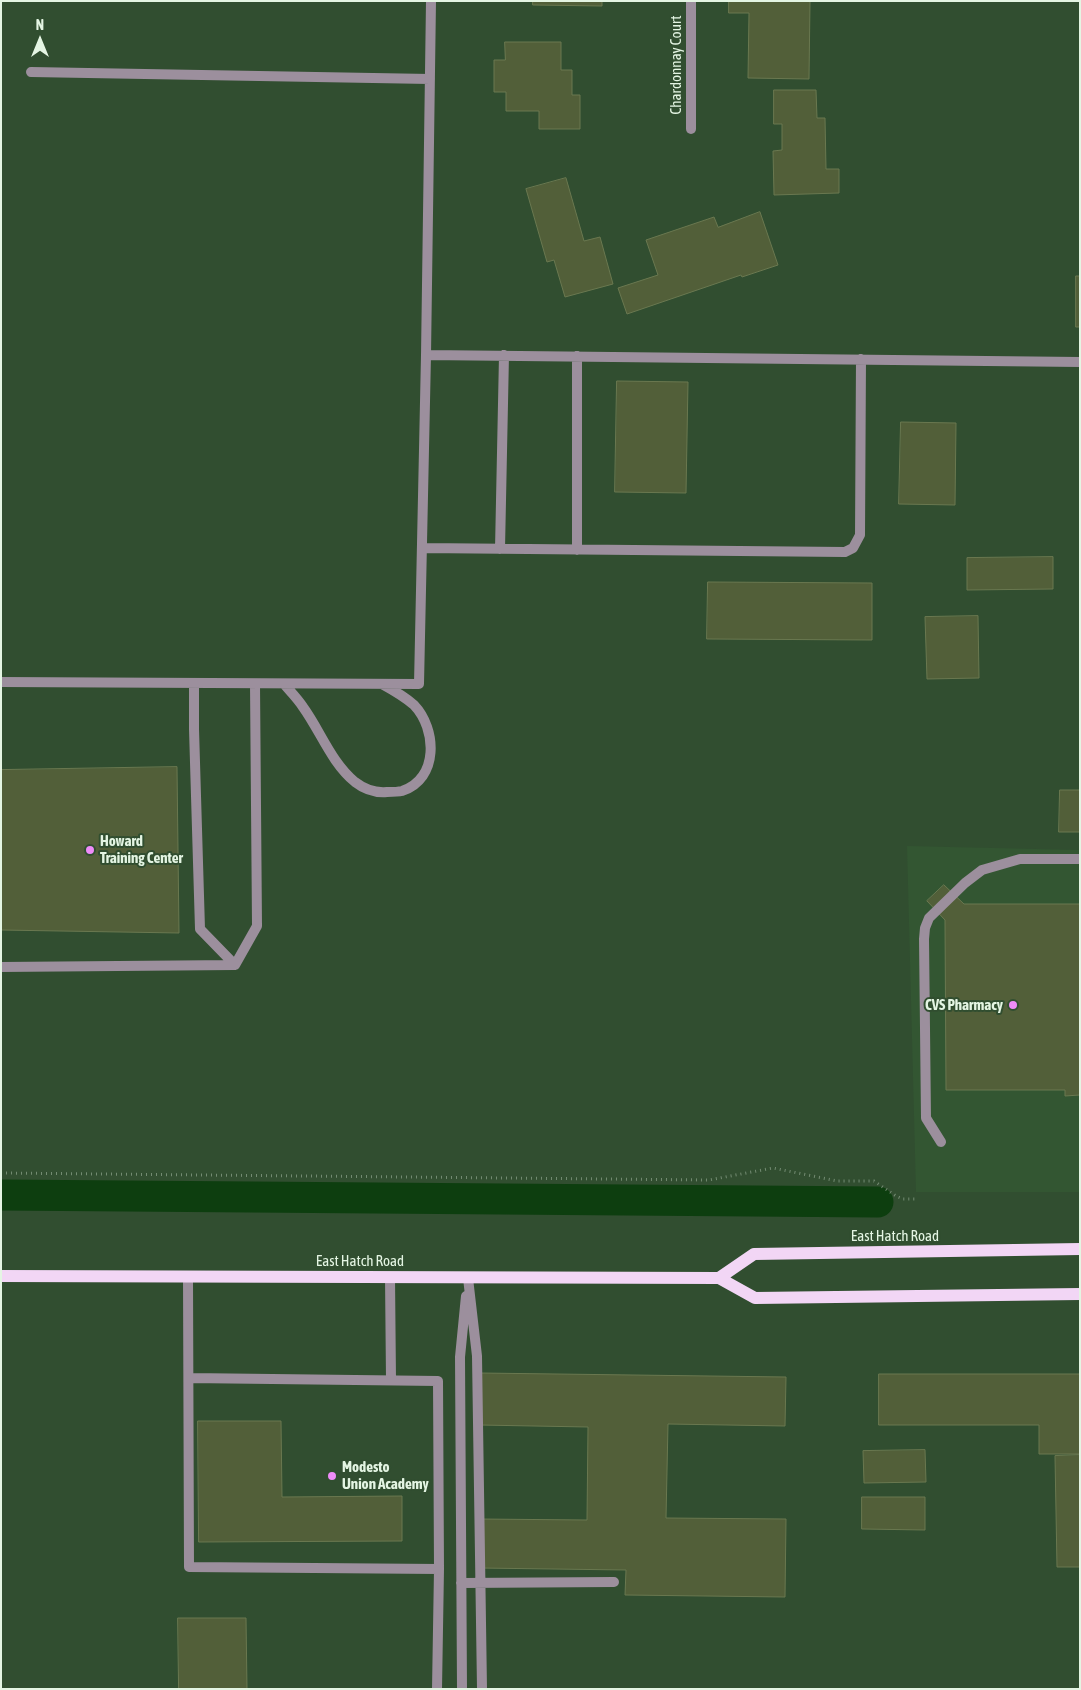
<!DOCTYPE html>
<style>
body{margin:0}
#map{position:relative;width:1081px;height:1690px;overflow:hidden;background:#314e30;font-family:"Asap Condensed",sans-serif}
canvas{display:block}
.frame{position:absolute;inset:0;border:2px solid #e4f5e3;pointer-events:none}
.north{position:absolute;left:15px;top:15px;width:50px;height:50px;-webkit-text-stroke:4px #314e30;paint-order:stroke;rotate:0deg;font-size:14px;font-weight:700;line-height:20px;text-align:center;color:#e4f5e3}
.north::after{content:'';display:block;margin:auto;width:18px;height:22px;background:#e4f5e3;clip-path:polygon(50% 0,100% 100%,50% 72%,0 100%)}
</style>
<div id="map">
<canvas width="1081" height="1690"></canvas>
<div class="frame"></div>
<div class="north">N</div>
</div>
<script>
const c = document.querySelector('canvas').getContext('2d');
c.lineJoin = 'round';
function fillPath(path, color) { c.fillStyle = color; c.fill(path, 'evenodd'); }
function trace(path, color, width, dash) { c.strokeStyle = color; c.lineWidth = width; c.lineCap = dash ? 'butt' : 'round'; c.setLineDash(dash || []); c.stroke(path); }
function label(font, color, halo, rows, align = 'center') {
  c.font = font + ' "Asap Condensed",sans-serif'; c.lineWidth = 4; c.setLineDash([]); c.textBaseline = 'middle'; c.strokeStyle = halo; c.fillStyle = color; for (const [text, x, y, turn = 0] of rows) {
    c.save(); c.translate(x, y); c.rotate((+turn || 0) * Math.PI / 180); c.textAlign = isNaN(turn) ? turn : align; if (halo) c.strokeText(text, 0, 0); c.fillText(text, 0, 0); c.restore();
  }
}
const built = new Path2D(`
 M907 846 1080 850V1192H916Z`);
const canal = new Path2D(`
 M1 1195 878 1202`);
const building = new Path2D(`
 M533 1H602V6L533 5Z
 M729 1H810L809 79 748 78 749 13H729Z
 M505 42H561V70H572V95H580V129H539V111H506V92H494V60H505Z
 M774 90H816L817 118H825L826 169H839V193L774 195 773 151 782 150V124H774Z
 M566 178 584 241 600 237 613 284 565 297 554 260 547 262 526 189Z
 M760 212 778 265 742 277 741 275 627 314 618 288 658 275 646 240 714 217 718 227Z
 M1076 276H1080V327H1076Z
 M617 381 688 382 686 493 615 492Z
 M901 422 956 423 955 505 899 504Z
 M1053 557V589L967 590V558Z
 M708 582 872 583V640L707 639Z
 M978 616 979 678 927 679 925 617Z
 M177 767 179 933 1 930V770Z
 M1060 790H1080V832H1059Z
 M944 885 964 904H1080V1095L1065 1096V1090H946L945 920 927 901Z
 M479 1373 786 1377 785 1426 668 1424 666 1518 786 1519 785 1597 625 1595 626 1570 479 1568 480 1519 587 1520 588 1427 479 1425Z
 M879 1374H1080V1454H1039V1425H879Z
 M198 1421H281L282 1497 402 1496V1541L199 1542Z
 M925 1450 926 1482 864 1483 863 1451Z
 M1080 1455V1567H1057L1055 1456Z
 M862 1497H925V1530L862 1529Z
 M178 1618H246L247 1689H179Z`);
const path = new Path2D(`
 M1 1173 709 1180 773 1168 837 1181H874L896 1196 903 1199H915`);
const lane = new Path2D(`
 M31 72 430 79
 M426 355 431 1
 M577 356V550
 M422 548 845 552 853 548 860 535 861 359
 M500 549 504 355
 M1 682 419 684 426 355 1080 362
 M194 683V729L200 929 235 965
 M284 684C290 691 298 699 303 707 321 732 331 762 355 782 364 789 375 793 387 792 392 792 398 792 402 791 439 779 437 729 414 705 404 696 393 690 382 684
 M235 965 257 926 255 684
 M1 967 235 965
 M941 1142 926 1118 924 939 925 928 929 918 965 883 982 870 1020 859H1080
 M188 1277 189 1567 439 1569 438 1381 189 1378
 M390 1277 391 1380
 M468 1278 477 1356 482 1689
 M461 1583 614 1582
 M437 1689 439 1569
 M462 1689 460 1357 466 1296`);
const street = new Path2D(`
 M691 1V129`);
const primary = new Path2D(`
 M1 1276 719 1278 755 1298 1080 1294
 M719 1278 754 1254 1080 1249`);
const markers = [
 [90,850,5,"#ee8cf8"],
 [1013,1005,5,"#ee8cf8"],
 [332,1476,5,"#ee8cf8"]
];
const streetNames = [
 ["Chardonnay Court",676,65,-90],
 ["East Hatch Road",895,1236],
 ["East Hatch Road",360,1261]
];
const poiNames = [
 ["Howard",100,841],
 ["Training Center",100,858],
 ["CVS Pharmacy",1003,1005,"right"],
 ["Modesto",342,1467],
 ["Union Academy",342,1484]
];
fillPath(built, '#335632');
trace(canal, '#0d3e0f', 31);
fillPath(building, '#525f39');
trace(building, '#6a7850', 1);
trace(path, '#738b72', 3, [1, 4]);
trace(lane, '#9c8f9d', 10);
trace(street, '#9c8f9d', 10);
trace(primary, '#f2d6f5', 12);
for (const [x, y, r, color] of markers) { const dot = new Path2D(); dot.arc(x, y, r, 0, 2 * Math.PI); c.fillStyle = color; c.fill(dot); trace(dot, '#314e30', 2); }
label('15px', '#e4f5e3', '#314e30', streetNames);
label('bold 15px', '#e4f5e3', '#314e30', poiNames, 'left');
</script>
